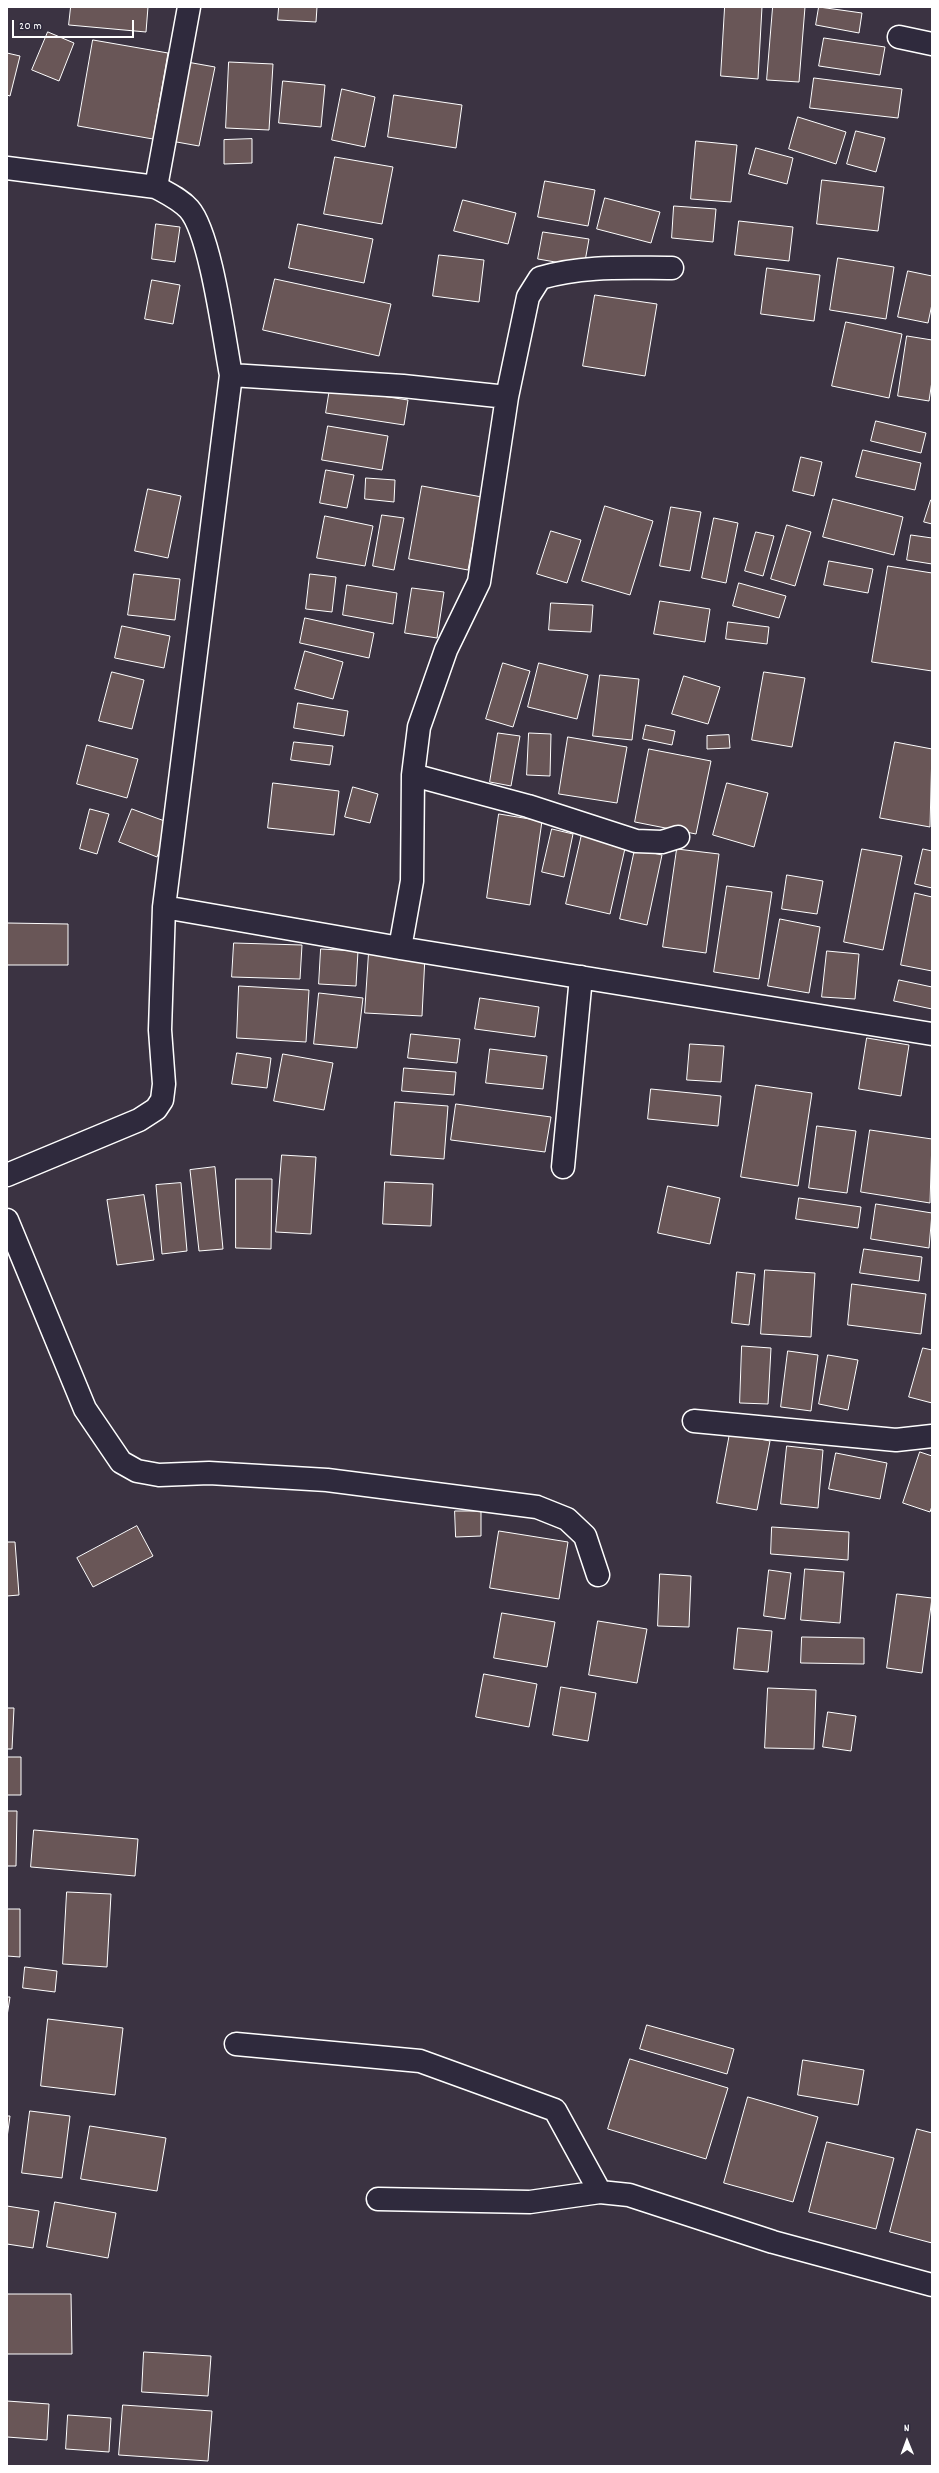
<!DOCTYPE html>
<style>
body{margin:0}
#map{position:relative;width:939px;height:2473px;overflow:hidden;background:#3b3342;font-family:Dekko,sans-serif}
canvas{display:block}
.frame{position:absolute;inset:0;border:8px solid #fff;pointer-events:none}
.north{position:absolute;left:887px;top:2421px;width:40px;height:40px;-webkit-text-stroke:3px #2f2a3d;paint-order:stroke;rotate:359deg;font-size:11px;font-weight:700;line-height:16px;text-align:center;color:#fff}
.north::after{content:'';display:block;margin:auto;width:14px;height:18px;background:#fff;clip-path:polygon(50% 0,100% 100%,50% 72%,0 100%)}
.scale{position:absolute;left:12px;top:20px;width:122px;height:18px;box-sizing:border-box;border:2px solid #fff;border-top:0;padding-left:5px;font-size:12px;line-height:14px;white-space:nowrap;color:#fff;-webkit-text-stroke:3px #2f2a3d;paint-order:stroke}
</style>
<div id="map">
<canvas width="939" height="2473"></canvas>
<div class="frame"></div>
<div class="north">N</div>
<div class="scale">20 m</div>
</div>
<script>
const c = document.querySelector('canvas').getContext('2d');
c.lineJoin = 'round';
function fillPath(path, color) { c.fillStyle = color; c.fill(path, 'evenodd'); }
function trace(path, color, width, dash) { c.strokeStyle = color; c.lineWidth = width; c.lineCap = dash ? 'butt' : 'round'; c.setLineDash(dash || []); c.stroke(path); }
const building = new Path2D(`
 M71 7H148L146 32 69 25Z
 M279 7H317L316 22 278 20Z
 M725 7H762L758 79 721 76Z
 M773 7H805L799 82 767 80Z
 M819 7 862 13 859 33 816 25Z
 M48 32 74 43 59 81 32 70Z
 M824 38 885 47 880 75 819 66Z
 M93 40 168 53 153 139 78 126Z
 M7 53 20 56 10 96 7 95Z
 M187 62 215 67 199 146 171 141Z
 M229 62 273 64 269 130 226 128Z
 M814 78 902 89 898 118 810 108Z
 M283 81 325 85 321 127 279 123Z
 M342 89 375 97 365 147 332 140Z
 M394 95 462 105 456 148 388 137Z
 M798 117 846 132 836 164 789 149Z
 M856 131 885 138 876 172 847 164Z
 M252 139V163L224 164V140Z
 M696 141 737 145 731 202 691 199Z
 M756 148 793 158 787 184 749 174Z
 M335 157 393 167 382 224 324 214Z
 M822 180 884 187 878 231 817 224Z
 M545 181 595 190 588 226 538 217Z
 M605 198 660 212 651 243 597 229Z
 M463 200 516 213 508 244 454 231Z
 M674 206 716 209 713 242 672 238Z
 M739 221 793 227 789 261 735 255Z
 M156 224 180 227 175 262 152 259Z
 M298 224 373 239 364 283 289 268Z
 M543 232 589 239 584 267 538 259Z
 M439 255 484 260 479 302 433 296Z
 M838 258 894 267 886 319 830 310Z
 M767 268 820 275 814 321 761 314Z
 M908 271 932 276V304L928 323 898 317Z
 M275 279 391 304 379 356 263 330Z
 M152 280 180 285 173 324 145 319Z
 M595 295 657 304 645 376 583 366Z
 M846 322 902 334 889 398 832 386Z
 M907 336 932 340V381L929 401 898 396Z
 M330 388 408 400 404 425 326 413Z
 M876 421 926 433 921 453 871 441Z
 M328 426 388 436 382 470 322 460Z
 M863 450 921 463 915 490 856 477Z
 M801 457 822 462 814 496 793 491Z
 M326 470 354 475 347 508 320 503Z
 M366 478 395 480 394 502 365 499Z
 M422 486 482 497 468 570 409 559Z
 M148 489 181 496 168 558 135 551Z
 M833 499 903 517 894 555 823 537Z
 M931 500H932V524L924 522Z
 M605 506 653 521 630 595 582 581Z
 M671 507 701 512 690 571 660 566Z
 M382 515 404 518 394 570 373 566Z
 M325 516 373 526 365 566 317 558Z
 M714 518 738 523 726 583 702 578Z
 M787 525 811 532 795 586 771 579Z
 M551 531 581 540 567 583 537 574Z
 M756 532 774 536 763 576 745 571Z
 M911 535 932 538V564L907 560Z
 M829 561 873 569 868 593 824 585Z
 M888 566 932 573V671L872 662Z
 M134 574 180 579 175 620 128 615Z
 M310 574 336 577 332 612 306 609Z
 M739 583 786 596 779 618 733 606Z
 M347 585 397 593 393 624 343 615Z
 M412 588 444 592 437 638 405 633Z
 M660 601 710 609 705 642 654 634Z
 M551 603 593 605 591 632 549 630Z
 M305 618 374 633 369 658 300 643Z
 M728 622 769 627 767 644 726 639Z
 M122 626 170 636 164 668 115 658Z
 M305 651 343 662 333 699 295 689Z
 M503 663 530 671 513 727 486 719Z
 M539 663 588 675 577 719 528 707Z
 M112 672 144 680 132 729 99 721Z
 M764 672 805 678 792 747 752 740Z
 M600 675 639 679 632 740 593 736Z
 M684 676 720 687 708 724 672 714Z
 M298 703 348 711 344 736 294 728Z
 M646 725 675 731 672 745 643 739Z
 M498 733 520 736 511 786 490 782Z
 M529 733 551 734 550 776 527 775Z
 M729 735 730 748 707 749V736Z
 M568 737 627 747 617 803 559 794Z
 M294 742 333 746 330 765 291 760Z
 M895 742 932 749 930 827 880 818Z
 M87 745 138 759 127 798 77 784Z
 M649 749 711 761 696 834 635 822Z
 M273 783 339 791 334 835 268 828Z
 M727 783 768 793 754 847 713 835Z
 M353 787 378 794 370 823 345 817Z
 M90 809 109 814 97 854 80 849Z
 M132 809 170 823 157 857 119 842Z
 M499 814 542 821 530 905 487 898Z
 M552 829 573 834 564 877 542 872Z
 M582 834 626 844 610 914 566 904Z
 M635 849 662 855 647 925 620 919Z
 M677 849 719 854 706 953 663 947Z
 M862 849 902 856 883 950 844 942Z
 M923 849 932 851V888L915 884Z
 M787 875 823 881 817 914 782 909Z
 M727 886 772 892 759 979 714 972Z
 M915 893 932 897V971L901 965Z
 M780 919 820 927 809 993 768 986Z
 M7 923 68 924V965H7Z
 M234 943 302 945 300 979 232 977Z
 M321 949 358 951 356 986 319 984Z
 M827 951 859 954 855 999 822 997Z
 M369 952 425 956 422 1016 365 1013Z
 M899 980 932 987V1009L894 1001Z
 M239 986 309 990 306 1042 237 1038Z
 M319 993 363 998 357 1048 314 1044Z
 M480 998 539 1007 535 1037 475 1029Z
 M411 1034 460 1039 457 1063 408 1058Z
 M867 1038 909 1045 901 1096 859 1089Z
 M690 1044 724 1046 721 1082 687 1080Z
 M490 1049 547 1056 543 1089 486 1083Z
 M237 1053 271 1058 267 1088 232 1084Z
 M283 1054 333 1063 324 1110 274 1101Z
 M404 1068 456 1072 454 1095 402 1091Z
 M756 1085 812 1093 798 1186 741 1177Z
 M651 1089 721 1096 718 1126 648 1119Z
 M395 1102 448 1106 444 1159 391 1155Z
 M456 1104 551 1117 545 1152 451 1140Z
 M817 1126 856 1131 847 1193 809 1188Z
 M870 1130 932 1139 930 1203 861 1192Z
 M282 1155 316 1157 311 1234 276 1232Z
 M215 1167 223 1249 199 1251 190 1170Z
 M236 1179H272L271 1249 236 1248Z
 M385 1182 433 1184 431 1226 383 1224Z
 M181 1183 187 1251 162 1254 156 1185Z
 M668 1186 720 1198 710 1244 658 1233Z
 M144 1195 154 1260 117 1265 107 1200Z
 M799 1198 861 1207 858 1228 796 1219Z
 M876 1204 932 1213 929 1248 871 1239Z
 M864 1249 922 1257 919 1281 860 1273Z
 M765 1270 815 1273 811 1337 761 1334Z
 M737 1272 755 1274 749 1325 732 1323Z
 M852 1284 926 1294 921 1334 848 1325Z
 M742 1346 771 1348 768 1404 740 1403Z
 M923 1348 932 1350V1403L909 1397Z
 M788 1351 818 1355 811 1411 781 1407Z
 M828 1355 858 1360 848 1410 819 1404Z
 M730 1433 770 1441 757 1510 717 1503Z
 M787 1446 823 1450 818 1508 781 1504Z
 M920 1452 932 1456V1506L930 1512 903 1503Z
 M836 1453 887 1463 880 1499 829 1489Z
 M455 1511H481V1536L456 1537Z
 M137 1526 153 1556 93 1587 77 1558Z
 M772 1527 849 1532 848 1560 771 1554Z
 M499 1531 568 1542 559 1599 490 1588Z
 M7 1542H15L19 1595 7 1596Z
 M805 1569 844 1572 840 1623 801 1620Z
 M769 1570 791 1573 785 1619 764 1616Z
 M660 1574 691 1576 689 1627 658 1626Z
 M897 1594 932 1598 922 1673 887 1668Z
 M502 1613 555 1622 547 1667 494 1658Z
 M598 1621 647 1629 637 1683 589 1675Z
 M738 1628 772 1631 768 1672 734 1669Z
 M802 1637 864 1638V1664L801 1663Z
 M484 1674 537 1684 529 1727 476 1717Z
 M561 1687 596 1693 588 1741 553 1735Z
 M768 1688 816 1690 814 1749 765 1748Z
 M7 1708H14L12 1749H7Z
 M828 1712 856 1716 851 1751 823 1747Z
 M7 1757H21V1795H7Z
 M7 1811H17L16 1866H7Z
 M34 1830 138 1839 135 1876 31 1867Z
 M67 1892 111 1894 107 1967 63 1964Z
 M7 1909H20V1957L7 1956Z
 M25 1967 57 1971 55 1992 23 1988Z
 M7 1997H10L7 2016Z
 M48 2019 123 2028 115 2095 41 2086Z
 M647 2025 734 2049 727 2074 640 2049Z
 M630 2059 728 2088 706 2159 608 2129Z
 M803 2060 864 2070 858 2105 798 2095Z
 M748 2097 818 2117 793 2202 724 2183Z
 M30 2111 70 2116 62 2178 22 2173Z
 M7 2116H10L7 2138Z
 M90 2126 166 2138 157 2191 81 2179Z
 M917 2129 932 2133V2243L890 2232Z
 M827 2142 894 2158 876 2229 809 2212Z
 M55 2202 116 2213 108 2258 47 2247Z
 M7 2206 39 2211 33 2248 7 2244Z
 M7 2294H71L72 2354H7Z
 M144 2352 211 2356 208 2396 142 2392Z
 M7 2401 49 2404 47 2440 7 2437Z
 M123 2405 212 2411 208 2461 119 2455Z
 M68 2415 111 2418 109 2452 66 2449Z`);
const minor = new Path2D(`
 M899 37 932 44
 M7 168 156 187C167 193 180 199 189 209 211 234 224 339 231 375L164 907 160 1030 164 1084 162 1100 156 1109 139 1120 7 1175
 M156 187 189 7
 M231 375 403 386 507 397
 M413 775 528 806 636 841 662 842 678 837
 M164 907 400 948 932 1034
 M400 948 412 881 413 775 419 727 446 650 479 582 507 397 528 297 540 278C584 265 627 268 672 268
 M563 1167 581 977
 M7 1220 85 1409 121 1462 137 1471 159 1475 209 1473 327 1480 537 1507 567 1519 585 1536 598 1575
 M694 1421 896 1440 932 1436
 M236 2044 420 2061 555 2110 600 2192
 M378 2199 530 2202 600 2192 629 2195 773 2242 932 2285`);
fillPath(building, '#695657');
trace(building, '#fff', 1);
trace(minor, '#fff', 25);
trace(minor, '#2f2a3d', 22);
</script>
